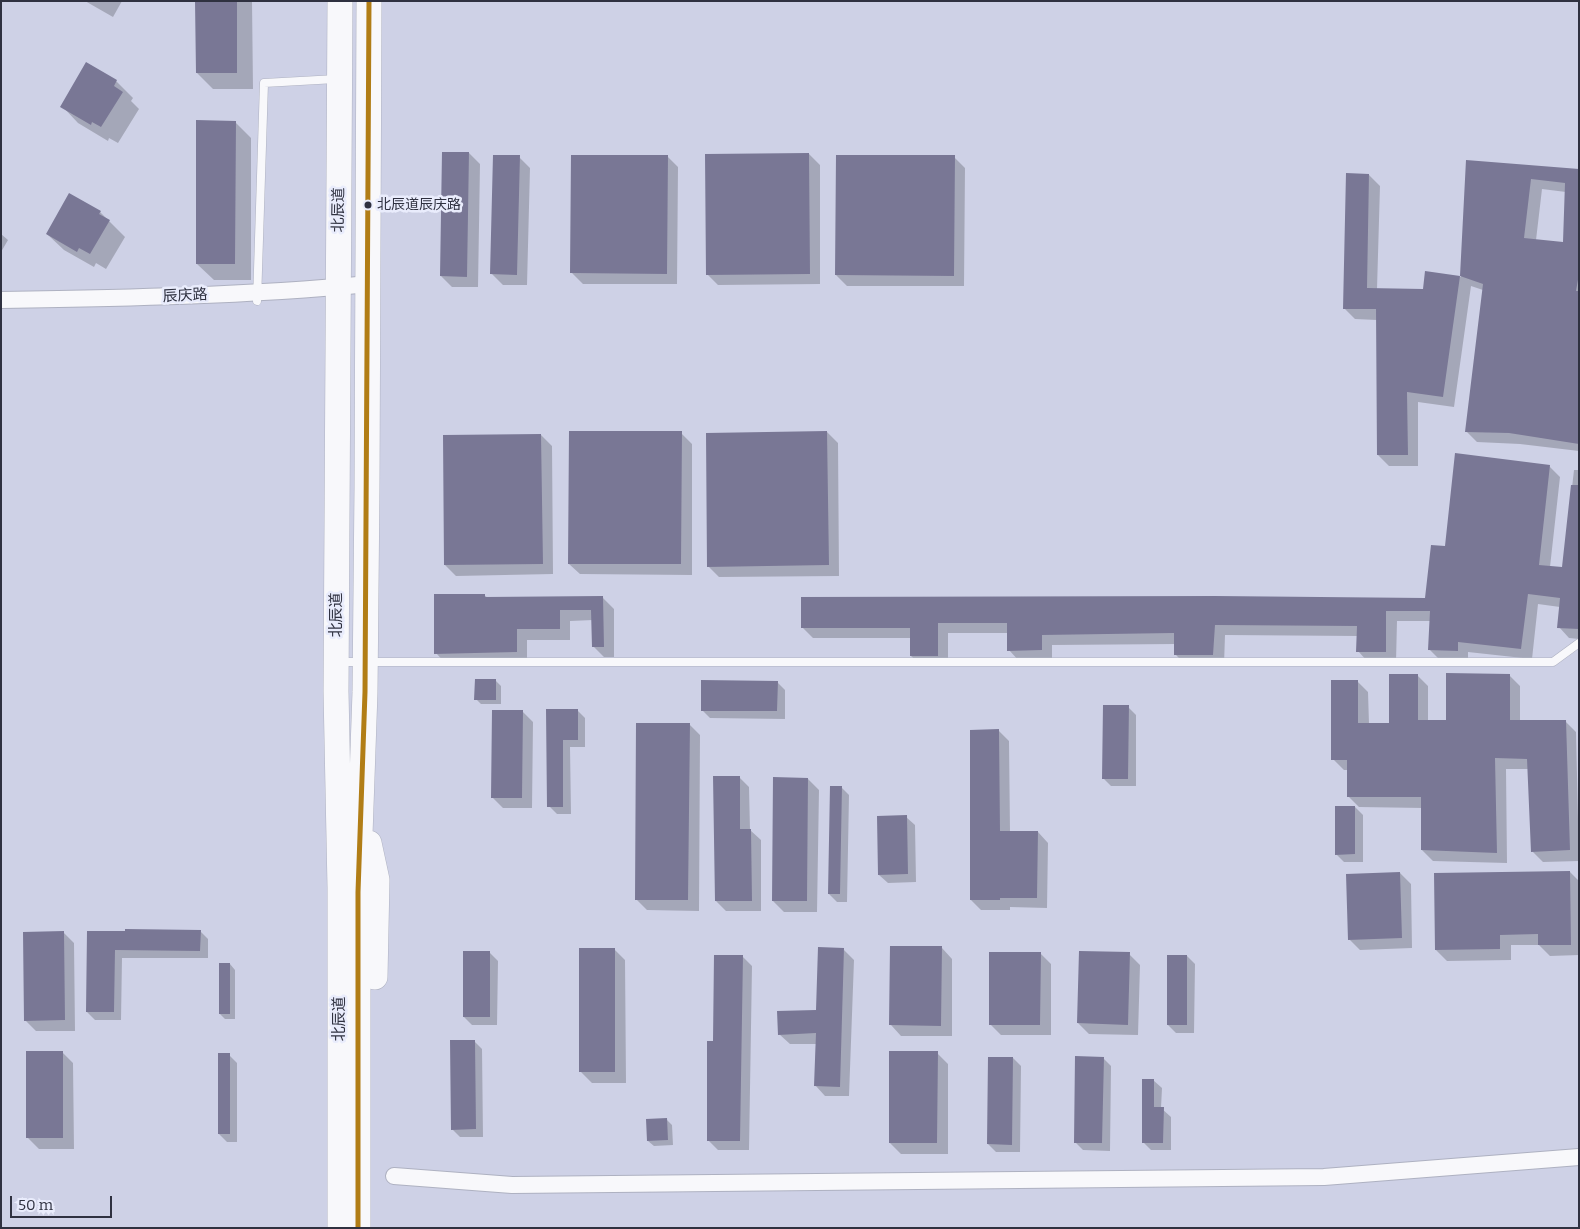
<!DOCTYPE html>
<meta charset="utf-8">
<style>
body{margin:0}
#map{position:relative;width:1580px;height:1229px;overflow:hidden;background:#ced1e6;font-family:Bitter,serif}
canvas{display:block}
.frame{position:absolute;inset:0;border:2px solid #2f3140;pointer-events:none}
.scale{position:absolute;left:10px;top:1196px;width:102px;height:22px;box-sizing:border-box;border:2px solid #2f3140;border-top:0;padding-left:6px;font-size:15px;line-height:18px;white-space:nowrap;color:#2f3140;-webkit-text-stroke:4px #e9ecfc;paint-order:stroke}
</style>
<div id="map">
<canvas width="1580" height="1229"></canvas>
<div class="frame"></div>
<div class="scale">50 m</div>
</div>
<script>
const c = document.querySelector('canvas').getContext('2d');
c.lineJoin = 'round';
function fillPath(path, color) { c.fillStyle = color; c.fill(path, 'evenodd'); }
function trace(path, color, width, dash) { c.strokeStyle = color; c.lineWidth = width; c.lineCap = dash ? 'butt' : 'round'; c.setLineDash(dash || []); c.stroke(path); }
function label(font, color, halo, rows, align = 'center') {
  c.font = font + ' Bitter,"Noto Sans SC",serif'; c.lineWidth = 5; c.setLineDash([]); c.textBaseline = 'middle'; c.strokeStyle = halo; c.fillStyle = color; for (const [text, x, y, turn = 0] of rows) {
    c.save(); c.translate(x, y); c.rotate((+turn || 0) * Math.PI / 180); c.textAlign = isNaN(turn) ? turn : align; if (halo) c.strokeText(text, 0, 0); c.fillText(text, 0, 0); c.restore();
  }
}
const shadow = new Path2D(`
 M85 1H122L113 17Z
 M197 1H252L253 89H213L197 73Z
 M87 63 116 81 133 98 131 101 139 109 118 143 109 138 108 141 78 123 62 106Z
 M235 122 251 138V280H214L197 264Z
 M469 153 480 164 478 287H452L441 276Z
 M809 154 820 165V284L718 285 707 274Z
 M667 156 678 167 677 284H583L572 273Z
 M519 157 530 168 527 285H503L492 274Z
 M954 157 965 168 964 286H847L836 275Z
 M1467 161 1579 171V451L1520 444 1477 442 1466 431 1483 290 1471 286 1454 407 1418 402V466H1389L1378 455 1377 320 1355 319 1344 308 1369 175 1380 186 1377 289 1424 290 1426 272 1461 277ZM1542 189 1566 192 1564 244 1536 240Z
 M100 212 125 237 106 269 96 263 94 267 64 250 47 234Z
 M1 234 8 240 1 252Z
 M827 432 838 443 839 576 719 577 708 566Z
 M681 433 692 444V575L580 574 569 564Z
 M541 435 552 446 553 574 456 576 445 565Z
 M1549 466 1560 477 1550 567 1563 568 1574 470H1579V639L1569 638 1559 627 1560 607 1538 604 1532 659 1468 652V661L1440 660 1429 649 1431 621H1397L1396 662H1368L1358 651V636L1225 635 1224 665H1186L1176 655V644L1052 645V661H1019L1009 650 1008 633H948V666H922L911 656V638H813L802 627 1426 599 1446 547Z
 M484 595 488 598H603L614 609V657H604L593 646V620L570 621V640H527V663L446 664 436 653Z
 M1417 675 1428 686V721H1447L1509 675 1520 686V721H1565L1576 732 1579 861 1543 862 1532 851 1529 769H1506L1507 863 1433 861 1422 850 1423 808 1359 807 1348 796V770H1344L1333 759 1357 681 1368 692 1369 724H1390Z
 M496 681 501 686V704H481L476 699Z
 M777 682 785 690V719L710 718 702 710Z
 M1128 707 1136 715V786H1111L1103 778Z
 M548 710H577L585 718V747H570L571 814H557L549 806Z
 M522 711 533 722 532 808H503L492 797Z
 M689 724 700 735 699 911 647 910 636 899Z
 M999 731 1009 741 1010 832H1038L1048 843 1047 908 1010 907V910H981L971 900Z
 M739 777 749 787 750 830 761 840V911H726L716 901Z
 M808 779 819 790 817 912H784L773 901Z
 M841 787 849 795 847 902H837L829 894Z
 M1355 807 1363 815V862H1344L1336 854Z
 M906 817 915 825 916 882 888 883 879 875Z
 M1570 872 1579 881V955L1550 956 1539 945H1511V960L1447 961 1436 950Z
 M1400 873 1411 884 1412 948 1360 950 1349 939Z
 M200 931 208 939V958H122L121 1020H95L87 1012 88 932Z
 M63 932 74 943 75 1031H36L25 1020Z
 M942 948 952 959V1036H901L891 1025Z
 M614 949 625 960 626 1083H592L581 1072Z
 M844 950 854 960 849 1096H825L815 1085 816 1044H790L779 1034 818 1011Z
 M490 953 498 961 497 1025H472L464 1017Z
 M1040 953 1051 964V1035H1001L990 1024Z
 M1129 954 1140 965 1138 1035 1089 1034 1078 1023Z
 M742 956 752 966 749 1150H718L708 1140Z
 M1187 956 1195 964 1194 1033H1176L1168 1025Z
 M230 964 235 970V1019H225L220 1014Z
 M474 1041 482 1049 483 1137H460L452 1129Z
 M62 1052 73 1063 74 1149H39L28 1138Z
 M937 1053 948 1064V1154H901L890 1143Z
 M229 1055 237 1063V1142H227L219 1134Z
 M1013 1058 1021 1066 1020 1152H996L988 1144Z
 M1103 1058 1111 1066 1110 1151 1083 1150 1075 1142Z
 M1153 1080 1162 1088 1161 1108 1171 1117V1150H1151L1143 1142Z
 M666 1119 672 1125 673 1145 654 1146 648 1141Z`);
const building = new Path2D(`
 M195 1H237V73H196Z
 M86 62 117 80 114 86 123 92 101 127 92 122 91 125 60 107Z
 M196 120 236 121 235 264H196Z
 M442 152H469L467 277 440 276Z
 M809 153 810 274 706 275 705 154Z
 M493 155H520L517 275 490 274Z
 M571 155H668L667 274 570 273Z
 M836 155H955L954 276 835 275Z
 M1466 160 1579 169V274L1576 291H1579V444L1509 433 1465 432 1483 284 1460 276ZM1531 179 1565 183 1563 242 1524 238Z
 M1346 173 1369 174 1367 288 1423 289 1425 271 1460 276 1443 397 1407 392 1408 455H1377L1376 309H1343Z
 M69 193 101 211 99 214 110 220 90 254 79 248 77 252 46 234Z
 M569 431H682L681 564H568Z
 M827 431 829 565 707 567 706 433Z
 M541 434 543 564 444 565 443 435Z
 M1455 453 1550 465 1539 565 1562 567 1571 485H1579V629L1557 628 1560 598 1528 594 1521 649 1458 642V651L1428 650 1430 611H1386V652H1356L1357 626 1215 625 1213 655H1174V633L1042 635V650L1007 651V623H938V656H910V628H801V597L1215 596 1425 598 1431 545 1445 546Z
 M434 594H485V597L603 596 604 647H592L591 610H560V629H517V652L434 654Z
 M1446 673 1510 674V720H1566L1570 850 1531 852 1527 759 1495 758 1497 853 1421 850V797H1347V760H1331V680H1358V723H1389V674H1418V720H1446Z
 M475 679H496V700H474Z
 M701 680 778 681 777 711H701Z
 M1103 705H1129L1128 779H1102Z
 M546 709H578V740H563V807H547Z
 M492 710H523L522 798H491Z
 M636 723H690L688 900H635Z
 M999 729 1000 831H1038L1037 898H1000V900H970V730Z
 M713 776H740V829H751L752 901H715Z
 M773 777 808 778 807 901H772Z
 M830 786H842L840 894H828Z
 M1335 806H1355V854L1335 855Z
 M907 815 908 874 878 875 877 816Z
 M1570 871 1571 945H1538V934L1500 935V949L1435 950 1434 873Z
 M1400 872 1402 938 1348 940 1346 874Z
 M125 929 201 930 200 951 115 950 114 1012H86L87 931H125Z
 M64 931 65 1020 24 1021 23 932Z
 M890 946H942L941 1026 889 1025Z
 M818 947 844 948 840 1087 814 1086 816 1033 778 1035 777 1011 816 1010Z
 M579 948H615V1072H579Z
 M463 951H490V1017H463Z
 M1079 951 1130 952 1128 1025 1077 1023Z
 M989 952H1041L1040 1025H989Z
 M714 955H743L740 1141H707V1041H713Z
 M1167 955H1187V1025H1167Z
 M219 963H230V1014H219Z
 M450 1040H475L476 1129 451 1130Z
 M26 1051H63V1138H26Z
 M889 1051H938L937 1143H889Z
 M218 1053H230V1134H218Z
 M1075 1056 1104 1057 1102 1143H1074Z
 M988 1057H1013L1012 1145 987 1144Z
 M1142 1079H1154V1107H1164L1163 1143H1142Z
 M667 1118 668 1140 647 1141 646 1119Z`);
const lane = new Path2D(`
 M257 301 264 83 336 79
 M338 662H1553L1579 643`);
const street = new Path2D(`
 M1 300C124 298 246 296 368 284
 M394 1176 512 1185 1324 1177 1579 1157`);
const primary = new Path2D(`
 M369 843 377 880 375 977
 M340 1228V888L336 691 340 1
 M358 1228V892L365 692 367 487 369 1`);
const bus1 = new Path2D(`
 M358 1228V892L365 692 369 1`);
const markers = [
 [368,205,4.5,"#2f3140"]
];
const busNames = [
 ["北辰道辰庆路",377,205]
];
const streetNames = [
 ["北辰道",339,210,-89],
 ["辰庆路",185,296,-3],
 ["北辰道",337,615,-90],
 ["北辰道",340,1019,-90]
];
fillPath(shadow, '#0003');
fillPath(building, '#797795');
trace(lane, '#aeb1c1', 9);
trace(street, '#aeb1c1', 18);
trace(primary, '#aeb1c1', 26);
trace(lane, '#f8f8fb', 8);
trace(street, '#f8f8fb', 16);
trace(primary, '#f8f8fb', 25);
trace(bus1, '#b17d16', 5);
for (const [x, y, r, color] of markers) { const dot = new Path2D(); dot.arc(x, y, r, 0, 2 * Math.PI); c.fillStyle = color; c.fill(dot); trace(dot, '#e9ecfc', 2); }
label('14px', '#2f3140', '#e9ecfc', busNames, 'left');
label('15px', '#2f3140', '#e9ecfc', streetNames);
</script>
